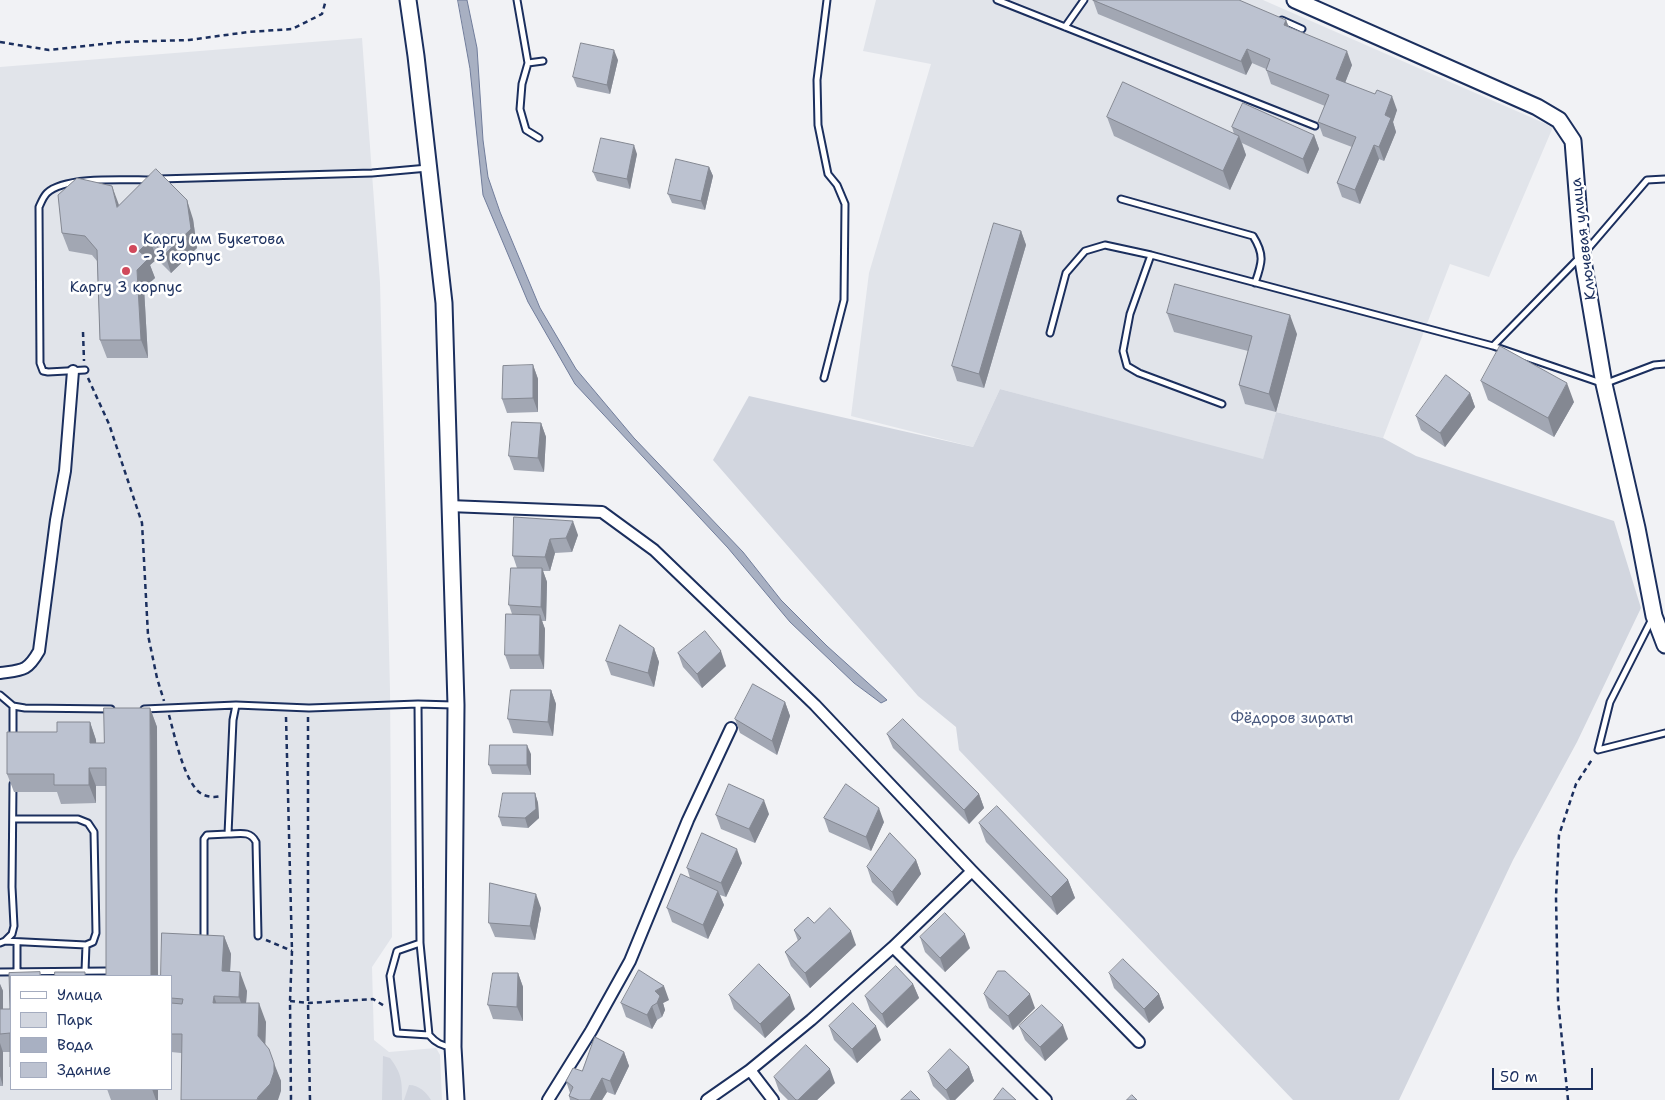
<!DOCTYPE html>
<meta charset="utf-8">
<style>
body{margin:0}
#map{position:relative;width:1665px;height:1100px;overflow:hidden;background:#f1f2f5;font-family:"Shantell Sans",sans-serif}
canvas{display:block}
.legend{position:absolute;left:10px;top:975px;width:162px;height:115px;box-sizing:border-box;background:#fff;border:1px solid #a4acbf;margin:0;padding:6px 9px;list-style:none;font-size:15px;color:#1b2f5e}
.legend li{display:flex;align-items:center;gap:10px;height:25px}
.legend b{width:25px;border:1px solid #a4acbf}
.scale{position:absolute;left:1492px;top:1068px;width:101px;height:22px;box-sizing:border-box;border:2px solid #1b2f5e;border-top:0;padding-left:6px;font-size:15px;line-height:18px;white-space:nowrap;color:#1b2f5e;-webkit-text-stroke:4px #fff;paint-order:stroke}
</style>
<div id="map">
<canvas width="1665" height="1100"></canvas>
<ul class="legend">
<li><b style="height:6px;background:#fff"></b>Улица</li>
<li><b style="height:14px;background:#d2d6df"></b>Парк</li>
<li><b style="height:14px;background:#a8b0c2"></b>Вода</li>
<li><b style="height:14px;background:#bcc2d0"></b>Здание</li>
</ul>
<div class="scale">50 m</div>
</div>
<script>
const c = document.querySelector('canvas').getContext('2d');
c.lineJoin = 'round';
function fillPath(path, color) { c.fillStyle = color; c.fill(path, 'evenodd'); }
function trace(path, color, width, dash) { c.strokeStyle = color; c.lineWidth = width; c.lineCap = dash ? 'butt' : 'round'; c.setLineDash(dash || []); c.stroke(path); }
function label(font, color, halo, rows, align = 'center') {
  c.font = font + ' "Shantell Sans",sans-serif'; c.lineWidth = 5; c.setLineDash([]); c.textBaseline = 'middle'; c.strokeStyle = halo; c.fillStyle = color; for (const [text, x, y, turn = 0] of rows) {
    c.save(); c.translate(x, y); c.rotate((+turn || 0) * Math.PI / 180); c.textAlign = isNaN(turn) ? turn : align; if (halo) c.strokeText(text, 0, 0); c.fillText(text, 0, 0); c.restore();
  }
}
const built = new Path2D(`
 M876 0H1263L1553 127 1489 277 1450 264 1383 438 1276 412 1263 460 1000 389 973 447 851 416 869 273 931 64 863 51Z
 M362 38 380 282 390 690 392 937 372 967 374 1040 389 1052 436 1048 440 1055 442 1100H0V67ZM11 976H171V1089H11Z`);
const green = new Path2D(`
 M1000 389 1263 459 1276 412 1383 438 1416 456 1614 521 1641 608 1577 742 1513 860 1399 1100H1293L959 750 956 727 918 696 713 460 749 396 973 447Z
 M383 1056 390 1058C402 1074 402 1081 402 1100H382Z
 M409 1085C419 1085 426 1092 431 1100H404Z`);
const water = new Path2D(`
 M458 0H467L477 48 483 140 488 177 500 212 540 308 576 369 634 438 743 552 781 600 827 646 887 700 881 703 854 683 790 622 728 548 575 384 528 302 483 195 470 69Z`);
const path = new Path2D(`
 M0 42 49 50 121 42 189 40 248 32 292 29 322 14 326 0
 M83 332 84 361
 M88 378 109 424 142 523 148 635 157 678 164 701
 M169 715C175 737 182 772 196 789 202 797 213 798 222 796
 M286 717 292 951 290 1001 291 1100
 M308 717V1003L310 1100
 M266 940 292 951
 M290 1001 308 1003 373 999 386 1007
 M1568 1100 1558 1000 1556 897 1559 835 1576 784 1593 758`);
const lane = new Path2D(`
 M517 0 528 63 522 84 520 109 526 130 539 138
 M997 0 1315 126
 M1282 20 1302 29
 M1065 27 1084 0
 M528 63 543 61
 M159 179 372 173 428 168
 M1121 199 1253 236C1265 255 1262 263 1255 283
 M1586 251 1647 180 1665 179
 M1151 255 1130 314 1123 351 1127 366 1139 373 1222 404
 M1050 333 1066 273 1085 251 1105 245 1151 255 1493 346 1580 257
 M1493 346 1604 384 1654 365 1665 364
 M85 370 48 372 43 371 40 363 39 207C41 203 43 197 47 193 64 176 126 180 151 180
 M824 378 844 300 845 204 837 185 828 174 818 125 817 80 827 0
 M1652 619 1610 702 1598 750 1665 733
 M0 695 13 706 25 708 111 709
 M418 704 420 943 429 1035C436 1043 442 1046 452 1047
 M144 709 236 705
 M13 738V706
 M228 834C239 834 250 830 256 842L258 936
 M5 941 86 945 93 942 96 933 94 832 88 823 78 819H13
 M204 941V839L207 835 228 834 233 720 236 705 309 708 418 704 453 705
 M17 942V972
 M0 943 5 941 12 934 14 926 12 887 13 784
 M420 943 397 951 390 976 397 1033 429 1035
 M85 971 86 945
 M0 972 107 971`);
const street = new Path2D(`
 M449 506 602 512 654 550 815 705 972 871 1139 1042
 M0 673C22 670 27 672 39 651L56 520 65 471 73 371
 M893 947 972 871
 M750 1070 811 1020 893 947 1046 1100
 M548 1100 591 1031 630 961 688 820 731 728
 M707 1100 750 1070 773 1100`);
const secondary = new Path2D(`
 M408 0 416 56 444 303 456 705 453 1047 456 1100
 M1295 0 1537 107 1559 120 1573 141 1582 255 1604 384 1637 528 1654 616 1665 645`);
const wall = new Path2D(`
 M1093 0 1286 20 1289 27 1352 65 1345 83 1397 110 1393 122 1396 132 1384 161 1379 159 1360 204 1342 197 1337 183 1352 147 1323 136 1318 122 1325 106 1271 84 1266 69 1252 63 1246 75 1098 14Z
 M618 60 610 94 577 87 573 77Z
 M1107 117 1234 134 1232 127 1314 135 1319 149 1308 174 1242 143 1246 155 1230 190 1114 136Z
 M637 154 630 189 597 181 593 172Z
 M709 167 713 176 705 210 672 203 668 194Z
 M119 205 193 219 197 248 171 273 157 259 150 265 155 278 144 288 148 358H107L100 340 97 261 92 255 69 251 62 233Z
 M1021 231 1026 245 984 388 957 381 952 366Z
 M1167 313 1297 334 1276 412 1245 404 1239 385 1248 351 1174 332Z
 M533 365 538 379V412L507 413 502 399Z
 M1481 381 1574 402 1554 437 1488 400Z
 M1470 393 1475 407 1445 447 1421 430 1416 416Z
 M541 423 546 437 544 472 514 470 509 456Z
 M514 517 578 535 572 552 555 553 550 571H543L547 582 546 621H542L545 629 544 669H510L505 655 512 614 509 605 517 568 513 556Z
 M654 648 659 662 654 687 611 675 606 661Z
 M678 653 726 666 702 688 683 667Z
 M551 690 556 704 553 736 513 733 508 719Z
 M785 702 790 716 777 755 740 733 735 719Z
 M150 708 157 727 106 786H96V803L61 804 57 792H14L7 774 57 732 90 722 96 740V743H104Z
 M887 734 979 794 984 808 969 824 893 748Z
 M531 754V775L492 774 489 765Z
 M535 793 538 803 539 818 528 828 502 826 499 817Z
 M769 814 755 843 721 829 716 815Z
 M824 818 884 822 871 851 829 832Z
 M979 823 1068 880 1075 898 1057 915 986 842Z
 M916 860 921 874 897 906 872 882 867 867Z
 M742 863 726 897 720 895 724 905 708 939 672 922 667 908 690 878 687 868Z
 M541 908 535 940 495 937 489 923Z
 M814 923 856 945 810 988 791 966 785 952 798 941 794 930Z
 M224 936 231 954 230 972 247 991 246 1003 266 1022 265 1045 281 1081V1091L181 1053 171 1052V976Z
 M920 937 970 948 945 972 925 952Z
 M40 972 41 976H11V1070L10 1067V1052H3V1086H0V984L3 991V1009H10L9 973Z
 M518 973 523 987V1021L493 1019 488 1005Z
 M1109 973 1159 994 1164 1008 1149 1023 1114 988Z
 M913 984 919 998 887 1028 870 1010 865 996Z
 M984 994 1035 1008 1013 1030 989 1008Z
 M729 995 795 1009 765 1038 734 1009Z
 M669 1000 663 1003 665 1010 662 1017 657 1020 652 1029 626 1017 621 1003Z
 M829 1026 881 1040 857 1063 834 1040Z
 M1019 1026 1068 1039 1045 1061 1025 1040Z
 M624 1052 629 1066 615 1095 607 1092 602 1100H570L569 1096 570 1093 566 1081 582 1071Z
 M969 1067 974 1081 955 1100H947L933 1086 928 1072Z
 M774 1077 835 1083 817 1100H788L779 1091Z
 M107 1089H158V1100H111Z`);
const shadedWall = new Path2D(`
 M1286 20 1291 34 1284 25Z
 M1247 49 1252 63 1246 75 1241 61Z
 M614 50 618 60 610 94 607 85Z
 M1347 51 1352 65 1341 93 1336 79Z
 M1392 96 1397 110 1393 122 1396 132 1384 161 1379 147 1385 115Z
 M1314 135 1319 149 1308 174 1303 159Z
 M1239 136 1246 155 1230 190 1223 171Z
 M634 145 637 154 630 189 627 179Z
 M1374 145 1379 159 1360 204 1355 190Z
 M709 167 713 176 705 210 701 201Z
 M112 186 119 205 124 226 117 207Z
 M187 200 193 219 197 248 171 273 165 254Z
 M1021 231 1026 245 984 388 979 374Z
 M150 240 157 259 150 265 155 278 144 288 148 358 141 340 137 270 139 251Z
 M1290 315 1297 334 1276 412 1269 394Z
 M533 365 538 379V412L533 398Z
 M1567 383 1574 402 1554 437 1548 418Z
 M1470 393 1475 407 1445 447 1440 433Z
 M541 423 546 437 544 472 538 458Z
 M573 521 578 535 572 552 566 538Z
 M550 539 555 553 550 571 545 557Z
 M542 568 547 582 546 621 541 607Z
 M540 615 545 629 544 669 539 655Z
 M654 648 659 662 654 687 648 673Z
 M721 651 726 666 702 688 697 674Z
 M551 690 556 704 553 736 548 722Z
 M785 702 790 716 777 755 772 741Z
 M150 708 157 727 158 976H151Z
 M90 722 96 740 97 761 90 743Z
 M527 745 531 754V775L527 765Z
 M89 768 96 786V803L89 785Z
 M535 793 538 803 539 818 528 828 525 818Z
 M979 794 984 808 969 824 964 810Z
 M764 800 769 814 755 843 749 829Z
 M879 808 884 822 871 851 866 837Z
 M737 849 742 863 726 897 721 883Z
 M916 860 921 874 897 906 892 892Z
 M1068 880 1075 898 1057 915 1051 897Z
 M718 891 724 905 708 939 703 925Z
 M536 894 541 908 535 940 530 926Z
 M851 931 856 945 810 988 805 973Z
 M965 934 970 948 945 972 940 958Z
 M224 936 231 954 229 990 222 971Z
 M240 972 247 991 245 1015 239 997Z
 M518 973 523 987V1021L517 1007Z
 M0 984 3 991V1028L0 1020Z
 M913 984 919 998 887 1028 882 1014Z
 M664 986 669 1000 663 1003 665 1010 662 1017 657 1003 655 991Z
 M1030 994 1035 1008 1013 1030 1008 1016Z
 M1159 994 1164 1008 1149 1023 1144 1009Z
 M790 995 795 1009 765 1038 760 1024Z
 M214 996 220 1014 213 1003Z
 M259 1003 266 1022 265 1055 258 1036Z
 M652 1006 657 1020 652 1029 647 1015Z
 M1063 1025 1068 1039 1045 1061 1040 1047Z
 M876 1026 881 1040 857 1063 852 1049Z
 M0 1043 3 1052V1086L0 1076Z
 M624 1052 629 1066 615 1095 610 1081Z
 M274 1063 281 1081V1091L278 1100H257Z
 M969 1067 974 1081 955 1100H950L946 1090Z
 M830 1069 835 1083 817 1100H798Z
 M602 1078 607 1092 602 1100H590Z
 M152 1089H158V1100H156Z`);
const building = new Path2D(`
 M1093 0H1239L1286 20 1284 25 1347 51 1336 79 1375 94 1377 90 1392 96 1385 115 1391 118 1379 147 1374 145 1355 190 1337 183 1356 137 1318 122 1329 95 1266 70 1270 59 1247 49 1241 61Z
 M581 43 614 50 607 85 573 77Z
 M1123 82 1239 136 1223 171 1107 117Z
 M1243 103 1314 135 1303 159 1232 127Z
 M601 138 634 145 627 179 593 172Z
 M676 159 709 167 701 201 668 194Z
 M156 169 187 200 191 229 165 254 150 240 139 251 148 259 137 270 141 340H100L97 250 85 236 62 233 58 195 77 178 112 186 117 207Z
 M994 223 1021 231 979 374 952 366Z
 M1175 284 1290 315 1269 394 1239 385 1252 336 1167 313Z
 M1500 346 1567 383 1548 418 1481 381Z
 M533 365V398L502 399 503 366Z
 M1446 375 1470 393 1440 433 1416 416Z
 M512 422 541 423 538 458 509 456Z
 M514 517 573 521 566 538 550 539 545 557 513 556Z
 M511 568H542L541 607 509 605Z
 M506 614 540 615 539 655H505Z
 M620 625 654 648 648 673 606 661Z
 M705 631 721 651 697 674 678 653Z
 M753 684 785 702 772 741 735 719Z
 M511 690H551L548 722 508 719Z
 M104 708H150L151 976H106V768H89V785H54V774H7V732H57V722H90V743H104Z
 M903 719 979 794 964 810 887 734Z
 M490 745H527V765H489Z
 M729 784 764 800 749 829 716 815Z
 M846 784 879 808 866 837 824 818Z
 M503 793H535L536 809 525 818 499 817Z
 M997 806 1068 880 1051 897 979 823Z
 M702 833 737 849 721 883 687 868Z
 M890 833 916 860 892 892 867 867Z
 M681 874 718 891 703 925 667 908Z
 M490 883 536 894 530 926 489 923Z
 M830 908 851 931 805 973 785 952 801 938 794 930 808 917 814 923Z
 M945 913 965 934 940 958 920 937Z
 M162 933 224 936 222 971 240 972 239 997 214 996 213 1003H259L258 1036 269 1049 274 1063V1072L270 1084 258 1097 257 1100H181L182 1034H171V1003L182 1004 183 999 171 998V976H161Z
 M1123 959 1159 994 1144 1009 1109 973Z
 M759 964 790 995 760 1024 729 995Z
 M896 966 913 984 882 1014 865 996Z
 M639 970 664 986 655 991 660 996 657 1003 652 1006 647 1015 621 1003Z
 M998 971H1005L1030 994 1008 1016 984 994Z
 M40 972V976H11V1067H10V1033L0 1034V1009H10L9 973Z
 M55 972H85V976H55Z
 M493 973H518L517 1007 488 1005Z
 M853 1003 876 1026 852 1049 829 1026Z
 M1042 1005 1063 1025 1040 1047 1019 1026Z
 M595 1037 624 1052 610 1081 602 1078 590 1100H579L569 1096 573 1087 566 1081 573 1068 582 1071Z
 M806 1045 830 1069 798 1100H796L774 1077Z
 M950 1049 969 1067 946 1090 928 1072Z
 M1003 1088 1016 1100H994Z
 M911 1091 920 1100H901Z
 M1132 1095 1137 1100H1127Z`);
const markers = [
 [133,249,5,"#d1495b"],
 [126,271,5,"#d1495b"]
];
const streetNames = [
 ["Ключевая улица",1584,239,-97]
];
const poiNames = [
 ["Каргу им Букетова",143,240],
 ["- 3 корпус",143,257],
 ["Каргу 3 корпус",126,288,"center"]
];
const parkNames = [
 ["Фёдоров зираты",1292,719]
];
fillPath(built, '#e1e4ea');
fillPath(green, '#d2d6df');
fillPath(water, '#a8b0c2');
trace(water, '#707c9a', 1);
trace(lane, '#1b2f5e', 9);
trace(street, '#1b2f5e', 14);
trace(secondary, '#1b2f5e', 19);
trace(path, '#1b2f5e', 2.5, [5, 4]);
trace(lane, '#fff', 5);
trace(street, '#fff', 10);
trace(secondary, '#fff', 15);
fillPath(wall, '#a2a7b3');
fillPath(shadedWall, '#848892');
fillPath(building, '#bcc2d0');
trace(building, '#848892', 1);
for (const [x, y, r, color] of markers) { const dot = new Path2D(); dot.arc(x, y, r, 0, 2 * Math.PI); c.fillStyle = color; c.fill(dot); trace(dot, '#fff', 2); }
label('15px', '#1b2f5e', '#fff', streetNames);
label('15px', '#1b2f5e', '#fff', poiNames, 'left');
label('15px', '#49597e', '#fff', parkNames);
</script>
